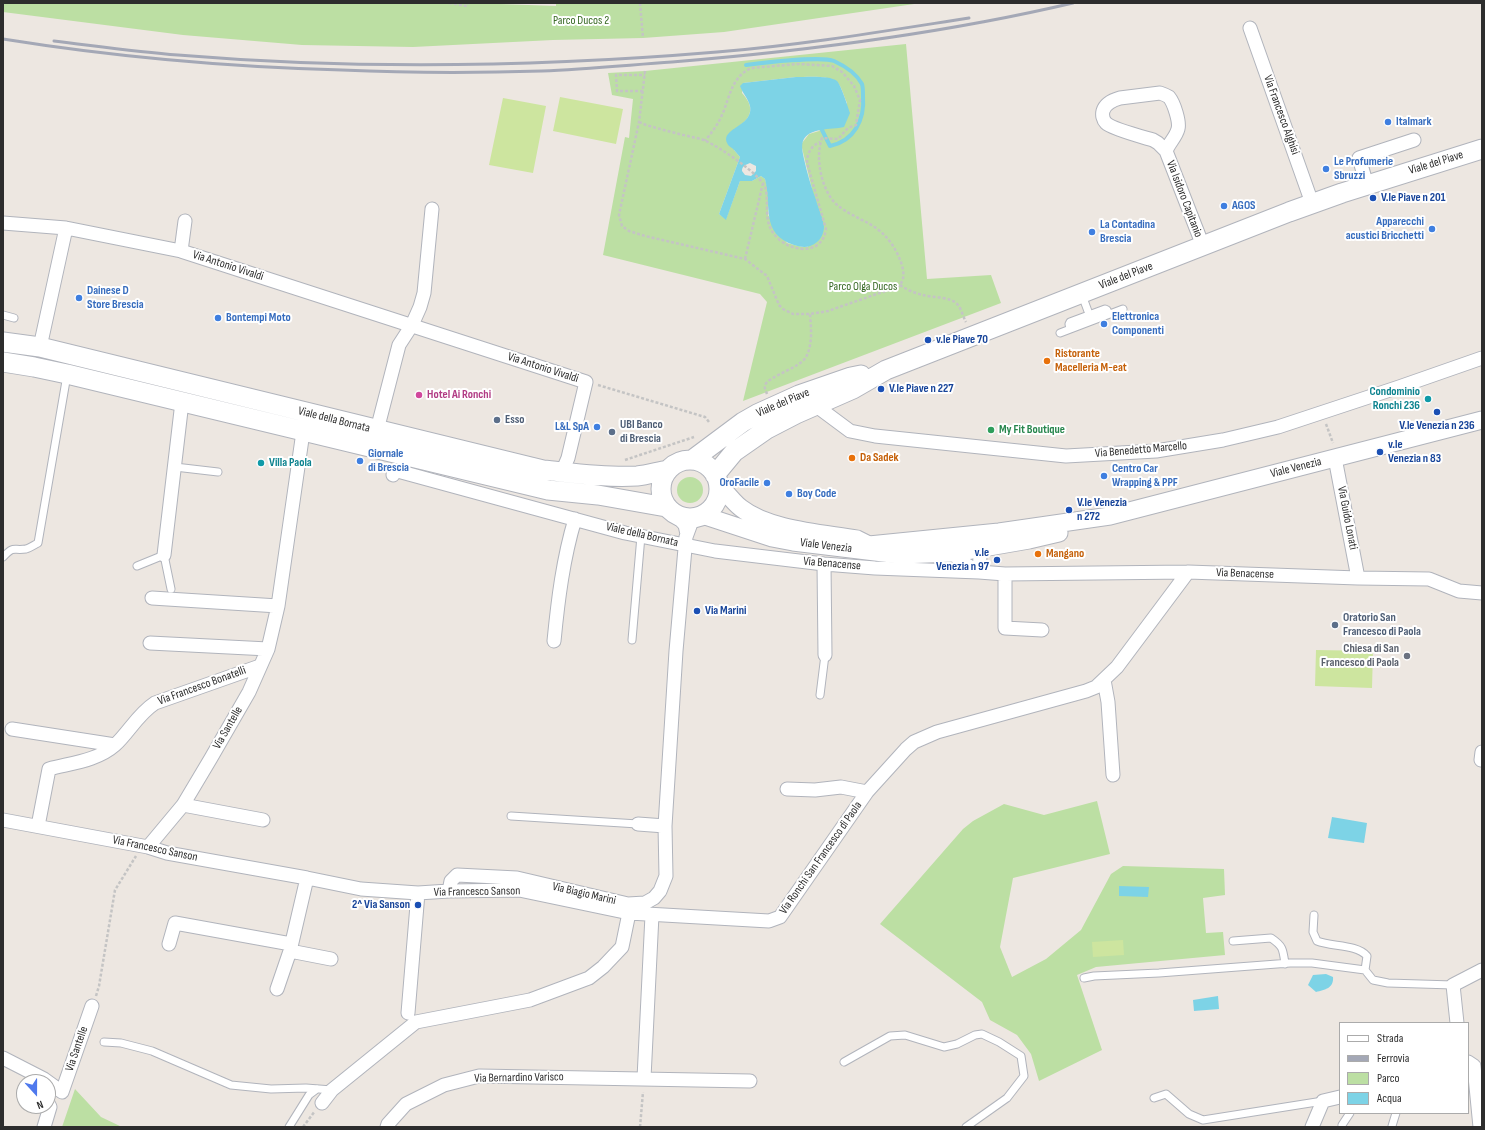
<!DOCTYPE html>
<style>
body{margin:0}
#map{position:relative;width:1485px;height:1130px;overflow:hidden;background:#ede7e1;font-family:"Sofia Sans Condensed",sans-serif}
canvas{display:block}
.frame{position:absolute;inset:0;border:4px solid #2d2d2d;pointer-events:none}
.legend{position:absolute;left:1339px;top:1022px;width:130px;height:92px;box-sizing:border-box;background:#fff;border:1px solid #ababab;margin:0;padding:5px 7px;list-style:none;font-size:12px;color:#2d2d2d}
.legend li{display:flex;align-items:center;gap:8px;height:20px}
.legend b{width:20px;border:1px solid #ababab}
.north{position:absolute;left:16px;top:1074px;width:40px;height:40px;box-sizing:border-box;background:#fff;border:1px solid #ababab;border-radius:50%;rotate:159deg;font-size:11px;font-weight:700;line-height:16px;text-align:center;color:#2d2d2d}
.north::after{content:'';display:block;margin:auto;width:14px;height:18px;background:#4f79ed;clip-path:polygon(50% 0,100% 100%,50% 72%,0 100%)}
</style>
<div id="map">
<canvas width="1485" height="1130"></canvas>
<div class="frame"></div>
<ul class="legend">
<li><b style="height:5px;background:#fff"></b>Strada</li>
<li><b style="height:5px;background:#a4a8b6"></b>Ferrovia</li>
<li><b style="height:11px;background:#bcdfa3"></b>Parco</li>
<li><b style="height:11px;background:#7dd3e6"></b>Acqua</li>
</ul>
<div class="north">N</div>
</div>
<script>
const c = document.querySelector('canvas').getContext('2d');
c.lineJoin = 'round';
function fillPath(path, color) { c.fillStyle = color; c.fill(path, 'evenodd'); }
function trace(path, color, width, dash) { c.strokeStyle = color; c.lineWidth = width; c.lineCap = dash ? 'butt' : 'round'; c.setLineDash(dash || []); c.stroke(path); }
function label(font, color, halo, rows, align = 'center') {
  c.font = font + ' "Sofia Sans Condensed",sans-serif'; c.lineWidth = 4; c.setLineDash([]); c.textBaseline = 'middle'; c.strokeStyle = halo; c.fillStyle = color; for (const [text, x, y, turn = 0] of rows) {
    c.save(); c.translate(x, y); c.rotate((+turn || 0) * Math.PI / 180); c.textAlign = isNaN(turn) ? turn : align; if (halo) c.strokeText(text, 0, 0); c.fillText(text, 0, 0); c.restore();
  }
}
const green = new Path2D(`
 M3 3H472L556 6V3H921L724 32 643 38 553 40 413 47 302 45 183 35 3 12Z
 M906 44 927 279 991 275 1001 303 743 401 767 302 760 294 603 255 625 137 629 138 633 99 612 95 608 73 645 71ZM796 77C808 77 835 74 840 86 843 91 844 97 847 103L819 131 809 134 802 143V148L812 189 808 247H802L787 243 768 215V189L765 179 761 176 752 181H740L726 219 719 214 740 157 734 150 739 126C754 116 753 105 742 93L743 83Z
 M677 490a13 13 0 1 1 26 0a13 13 0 1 1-26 0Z
 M1097 801 1110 854 1013 878 1000 947 1012 977 1046 959 1081 930 1111 874 1123 866 1224 869 1225 895 1203 898 1206 933 1223 932 1225 955 1096 967 1077 975 1102 1050 1039 1081 1031 1054 1017 1035 990 1020 982 1002 880 924 963 829 973 821 1004 804 1044 815Z
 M75 1089 101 1117 122 1127H62Z`);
const pitch = new Path2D(`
 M560 97 623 109 616 144 553 131Z
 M503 98 546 106 533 173 489 165Z
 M1316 650 1373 651 1372 688 1315 686Z
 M1123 940 1124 955 1093 957 1092 942Z`);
const water = new Path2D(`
 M796 77C806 77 830 75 837 81 841 85 848 107 850 113L844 127C831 130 809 127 803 141 801 147 803 153 804 159 807 173 811 186 816 200 818 208 823 218 824 226 824 232 822 238 817 242 810 248 803 248 794 245 760 234 772 205 765 179L761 176 752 181H740L726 220 719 214 740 157C738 155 736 152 734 150 733 148 730 147 729 146 716 128 754 128 750 106 748 98 743 94 740 86L743 83ZM750 163 756 166V171L751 176 745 175 742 171C742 166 745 165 750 163Z
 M1332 817 1367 823 1364 843 1328 838Z
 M1119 886 1149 887 1148 897 1119 896Z
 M1326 974 1333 977C1334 988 1325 990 1316 992L1308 985 1313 975Z
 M1218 996 1219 1009 1194 1011 1193 1000Z`);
const stream = new Path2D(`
 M746 65C762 63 822 56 834 61 845 66 856 73 862 84 863 87 863 92 863 96 865 120 854 141 830 146L822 130`);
const path = new Path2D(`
 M449 3 467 6 468 3
 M640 3 643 38
 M645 71 639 122 619 215 622 226 629 231 645 236 745 259 767 276 779 305 783 309 793 314H810L828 311 897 287C905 281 904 274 902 265 894 242 882 229 860 219 851 214 842 210 834 202 821 187 815 157 822 138L838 139 848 128 856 125 860 100 854 86 842 72 832 66 799 64 751 68C730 78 730 99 721 117 717 126 711 133 705 141
 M643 91H617L616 75H645
 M639 122 646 125C660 129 674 133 688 136 694 138 700 138 706 141 719 147 764 176 766 190 769 210 762 226 781 241 797 253 823 253 826 229L807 163C807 153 811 146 820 142
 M745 259 763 183
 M900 285C907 290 915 293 923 295 933 298 951 296 958 305 962 310 963 317 966 322
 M598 385 705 417 709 422
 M767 394C766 391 764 388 765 385 769 376 800 368 806 357 813 344 811 327 810 314
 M1326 424 1333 443
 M625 460 694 437
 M96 996 99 986 115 890 136 856
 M303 1127 315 1111
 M640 1127 643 1092`);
const service = new Path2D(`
 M1082 295 1089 314
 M3 315 14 318
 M1070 329 1069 324 1070 322 1105 309 1107 310 1109 314
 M1060 333 1123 309
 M175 467 218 472
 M3 557C15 545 12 551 26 549 30 548 34 545 38 543L67 375
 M137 566 164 555 171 589
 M632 640 641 536
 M820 695 825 655
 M511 816 638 824
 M1314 915 1313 932 1317 941C1332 947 1356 944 1367 956L1365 970
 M1233 941 1271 938C1283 946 1283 949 1285 964
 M1084 978 1094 976 1159 973 1290 963H1312L1365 970 1373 980 1388 983 1453 985
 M104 1042 121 1043 152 1051 231 1085 271 1089 306 1088 332 1090
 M844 1062 890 1036 905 1035 944 1047 957 1044 975 1035 982 1034 999 1042 1021 1056 1024 1076 1007 1098 966 1127
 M1154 1098 1166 1094 1189 1114 1203 1120 1323 1101
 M1342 1125 1350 1113
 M1392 1126 1396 1113
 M289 1127 309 1095 317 1089`);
const minor = new Path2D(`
 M1250 28 1312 203
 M1160 93C1163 94 1166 95 1169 97 1174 103 1180 122 1178 129 1176 137 1169 143 1166 151L1158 143 1153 140C1143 137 1112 129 1106 123 1103 120 1102 115 1103 111 1105 104 1113 100 1120 98Z
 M1166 151 1203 246
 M1367 185 1359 158 1414 140
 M3 223 66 228 181 251 586 382 568 458 562 472
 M181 251 185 221
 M40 347 66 228
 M811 402 850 431 875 436 1066 456 1156 451 1223 440 1278 427 1399 387 1482 358
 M377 430 399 345 412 325 420 307 424 293 432 209
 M1335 458 1358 578
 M393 475 394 470 625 533 715 551 824 564 875 568 979 572 1005 574 1188 572 1358 578 1429 579 1459 591 1482 593
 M674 513 685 525 687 534
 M948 552 954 553 959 560 979 572 980 557 978 549
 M164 555 182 402
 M824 564 825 655
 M1005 574V628L1042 630
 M152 598 278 606
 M554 641C558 600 563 559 575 519
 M150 643 268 649
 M1104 680 1108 702 1113 775
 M12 729 115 745
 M1481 760 1482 752
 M787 789 815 790 841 787 867 792
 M183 805 263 820
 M3 820 148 847 167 853 307 878 361 889 418 893 449 891 519 890 629 913
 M638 824 665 826
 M38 826 49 769C71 763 97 761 115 745 129 732 138 714 155 703L260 666
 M148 847 183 805 211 758 249 692 268 649 278 606 303 432
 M449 891 451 881 457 875 517 878 628 904 645 903 654 898 660 891 666 876 665 826 676 651 686 537 693 518
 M169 944 175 923 291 944
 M290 951 331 959
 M277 989 290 951 307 878
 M408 1013 418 893
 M1457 1023 1453 985 1482 970
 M3 1058 44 1079 62 1092 92 1006
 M1468 1062 1474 1066 1480 1127
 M644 1078 652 915
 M322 1103 332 1090 416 1022 530 1000 589 978 603 967 622 947 629 913 769 921 780 917 867 792 906 749 914 742 937 732 1086 691 1096 687 1117 667 1188 572
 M44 1127 50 1107 48 1103
 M387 1127 388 1124 406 1104 444 1085 479 1076 750 1081
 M1312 1127 1323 1101 1340 1097`);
const tertiary = new Path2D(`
 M718 483C724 490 734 503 741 508 769 530 822 533 857 539L869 545 999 532 1110 516 1482 420
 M702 515 772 538 793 542 900 555 954 553 1029 540 1059 533`);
const secondary = new Path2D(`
 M3 342 40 347 543 470C573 473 606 478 637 476 647 475 657 472 668 470
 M3 362 34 367 67 374 548 490 598 495 666 507
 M692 460 743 422 757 414 799 395 851 377 861 375
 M661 489a29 29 0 1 1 58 0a29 29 0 1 1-58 0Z
 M715 475 734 452 767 429 796 414 853 389 886 370 1289 212 1342 193 1482 149`);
const rail = new Path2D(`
 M3 39C115 57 228 67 342 70 409 73 476 73 542 71 585 69 629 65 672 62 806 51 941 34 1073 3
 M54 41C96 46 137 52 178 55 358 70 538 67 717 52 802 45 885 31 969 18`);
const markers = [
 [1388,122,4,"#3f7fe0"],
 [1326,169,4,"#3f7fe0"],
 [1373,198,4,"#1a4fb4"],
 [1224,206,4,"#3f7fe0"],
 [1432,229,4,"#3f7fe0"],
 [1092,232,4,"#3f7fe0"],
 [79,298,4,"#3f7fe0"],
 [218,318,4,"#3f7fe0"],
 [1104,324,4,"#3f7fe0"],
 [928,340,4,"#1a4fb4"],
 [1047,361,4,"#e8710a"],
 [881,389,4,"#1a4fb4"],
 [419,395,4,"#d1479c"],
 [1428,399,4,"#0f9aa8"],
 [1437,412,4,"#1a4fb4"],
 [497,420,4,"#5c6f8a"],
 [597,427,4,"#3f7fe0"],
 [991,430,4,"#2e9e5b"],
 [612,432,4,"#5c6f8a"],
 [1380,452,4,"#1a4fb4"],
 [852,458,4,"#e8710a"],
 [360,461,4,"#3f7fe0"],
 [261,463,4,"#0f9aa8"],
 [1104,476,4,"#3f7fe0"],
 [767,483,4,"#3f7fe0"],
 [789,494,4,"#3f7fe0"],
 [1069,510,4,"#1a4fb4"],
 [1038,554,4,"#e8710a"],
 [997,560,4,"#1a4fb4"],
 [697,611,4,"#1a4fb4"],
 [1335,625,4,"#5c6f8a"],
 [1407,656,4,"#6b7280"],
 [418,905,4,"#1a4fb4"]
];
const parkNames = [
 ["Parco Ducos 2",581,21],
 ["Parco Olga Ducos",863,287]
];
const streetNames = [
 ["Via Francesco Alghisi",1281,115,70],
 ["Viale del Piave",1436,163,-17],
 ["Via Isidoro Capitanio",1184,199,69],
 ["Via Antonio Vivaldi",228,266,18],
 ["Viale del Piave",1126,276,-21],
 ["Via Antonio Vivaldi",543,368,18],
 ["Viale del Piave",783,403,-23],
 ["Viale della Bornata",334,420,14],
 ["Via Benedetto Marcello",1141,450,-5],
 ["Viale Venezia",1296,468,-14],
 ["Via Guido Lonati",1347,518,79],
 ["Viale della Bornata",642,535,13],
 ["Viale Venezia",826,546,7],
 ["Via Benacense",832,564,5],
 ["Via Benacense",1245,574,2],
 ["Via Francesco Bonatelli",202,686,-20],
 ["Via Santelle",228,728,-60],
 ["Via Francesco Sanson",155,849,12],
 ["Via Ronchi San Francesco di Paola",821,858,-55],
 ["Via Francesco Sanson",477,892,-1],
 ["Via Biagio Marini",584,894,13],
 ["Via Santelle",77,1049,-71],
 ["Via Bernardino Varisco",519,1078,-1]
];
const shopNames = [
 ["Italmark",1396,122],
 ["Le Profumerie",1334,162],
 ["Sbruzzi",1334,176],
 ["AGOS",1232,206],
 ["Apparecchi",1424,222,"right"],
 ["acustici Bricchetti",1424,236,"right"],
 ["La Contadina",1100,225],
 ["Brescia",1100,239],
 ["Dainese D",87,291],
 ["Store Brescia",87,305],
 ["Elettronica",1112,317],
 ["Componenti",1112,331],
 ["Bontempi Moto",226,318],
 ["L&L SpA",589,427,"right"],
 ["Giornale",368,454],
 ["di Brescia",368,468],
 ["Centro Car",1112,469],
 ["Wrapping & PPF",1112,483],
 ["OroFacile",759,483,"right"],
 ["Boy Code",797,494]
];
const transitNames = [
 ["V.le Piave n 201",1381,198],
 ["v.le Piave 70",936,340],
 ["V.le Piave n 227",889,389],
 ["V.le Venezia n 236",1437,426,"center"],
 ["v.le",1388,445],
 ["Venezia n 83",1388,459],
 ["V.le Venezia",1077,503],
 ["n 272",1077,517],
 ["v.le",989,553,"right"],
 ["Venezia n 97",989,567,"right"],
 ["Via Marini",705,611],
 ["2^ Via Sanson",410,905,"right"]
];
const foodNames = [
 ["Ristorante",1055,354],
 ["Macelleria M-eat",1055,368],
 ["Da Sadek",860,458],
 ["Mangano",1046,554]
];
const cultureNames = [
 ["Condominio",1420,392],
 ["Ronchi 236",1420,406],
 ["Villa Paola",269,463,"left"]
];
const hotelNames = [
 ["Hotel Ai Ronchi",427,395]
];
const serviceNames = [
 ["Esso",505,420],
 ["UBI Banco",620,425],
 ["di Brescia",620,439],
 ["Oratorio San",1343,618],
 ["Francesco di Paola",1343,632]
];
const leisureNames = [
 ["My Fit Boutique",999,430]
];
const worshipNames = [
 ["Chiesa di San",1399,649],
 ["Francesco di Paola",1399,663]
];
fillPath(green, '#bcdfa3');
fillPath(pitch, '#cde59f');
fillPath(water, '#7dd3e6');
trace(stream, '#7dd3e6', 4);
trace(service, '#b1b4bc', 9);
trace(minor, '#b1b4bc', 15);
trace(tertiary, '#b1b4bc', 19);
trace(secondary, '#b1b4bc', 21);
trace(path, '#c4c4c4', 2.5, [3, 2]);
trace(service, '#fff', 7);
trace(minor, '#fff', 13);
trace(tertiary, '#fff', 17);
trace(secondary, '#fff', 19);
trace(rail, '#a4a8b6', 3);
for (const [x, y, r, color] of markers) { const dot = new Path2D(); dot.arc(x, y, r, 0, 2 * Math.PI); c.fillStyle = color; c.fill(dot); trace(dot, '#fff', 1.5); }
label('12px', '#356721', '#fff', parkNames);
label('12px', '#2d2d2d', '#fff', streetNames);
label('bold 12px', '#366cbe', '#fff', shopNames, 'left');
label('bold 12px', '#164399', '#fff', transitNames, 'left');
label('bold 12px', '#c56008', '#fff', foodNames, 'left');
label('bold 12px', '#0d838f', '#fff', cultureNames, 'right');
label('bold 12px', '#b23c85', '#fff', hotelNames, 'left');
label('bold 12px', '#4e5e75', '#fff', serviceNames, 'left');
label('bold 12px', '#27864d', '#fff', leisureNames, 'left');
label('bold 12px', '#5b616d', '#fff', worshipNames, 'right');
</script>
